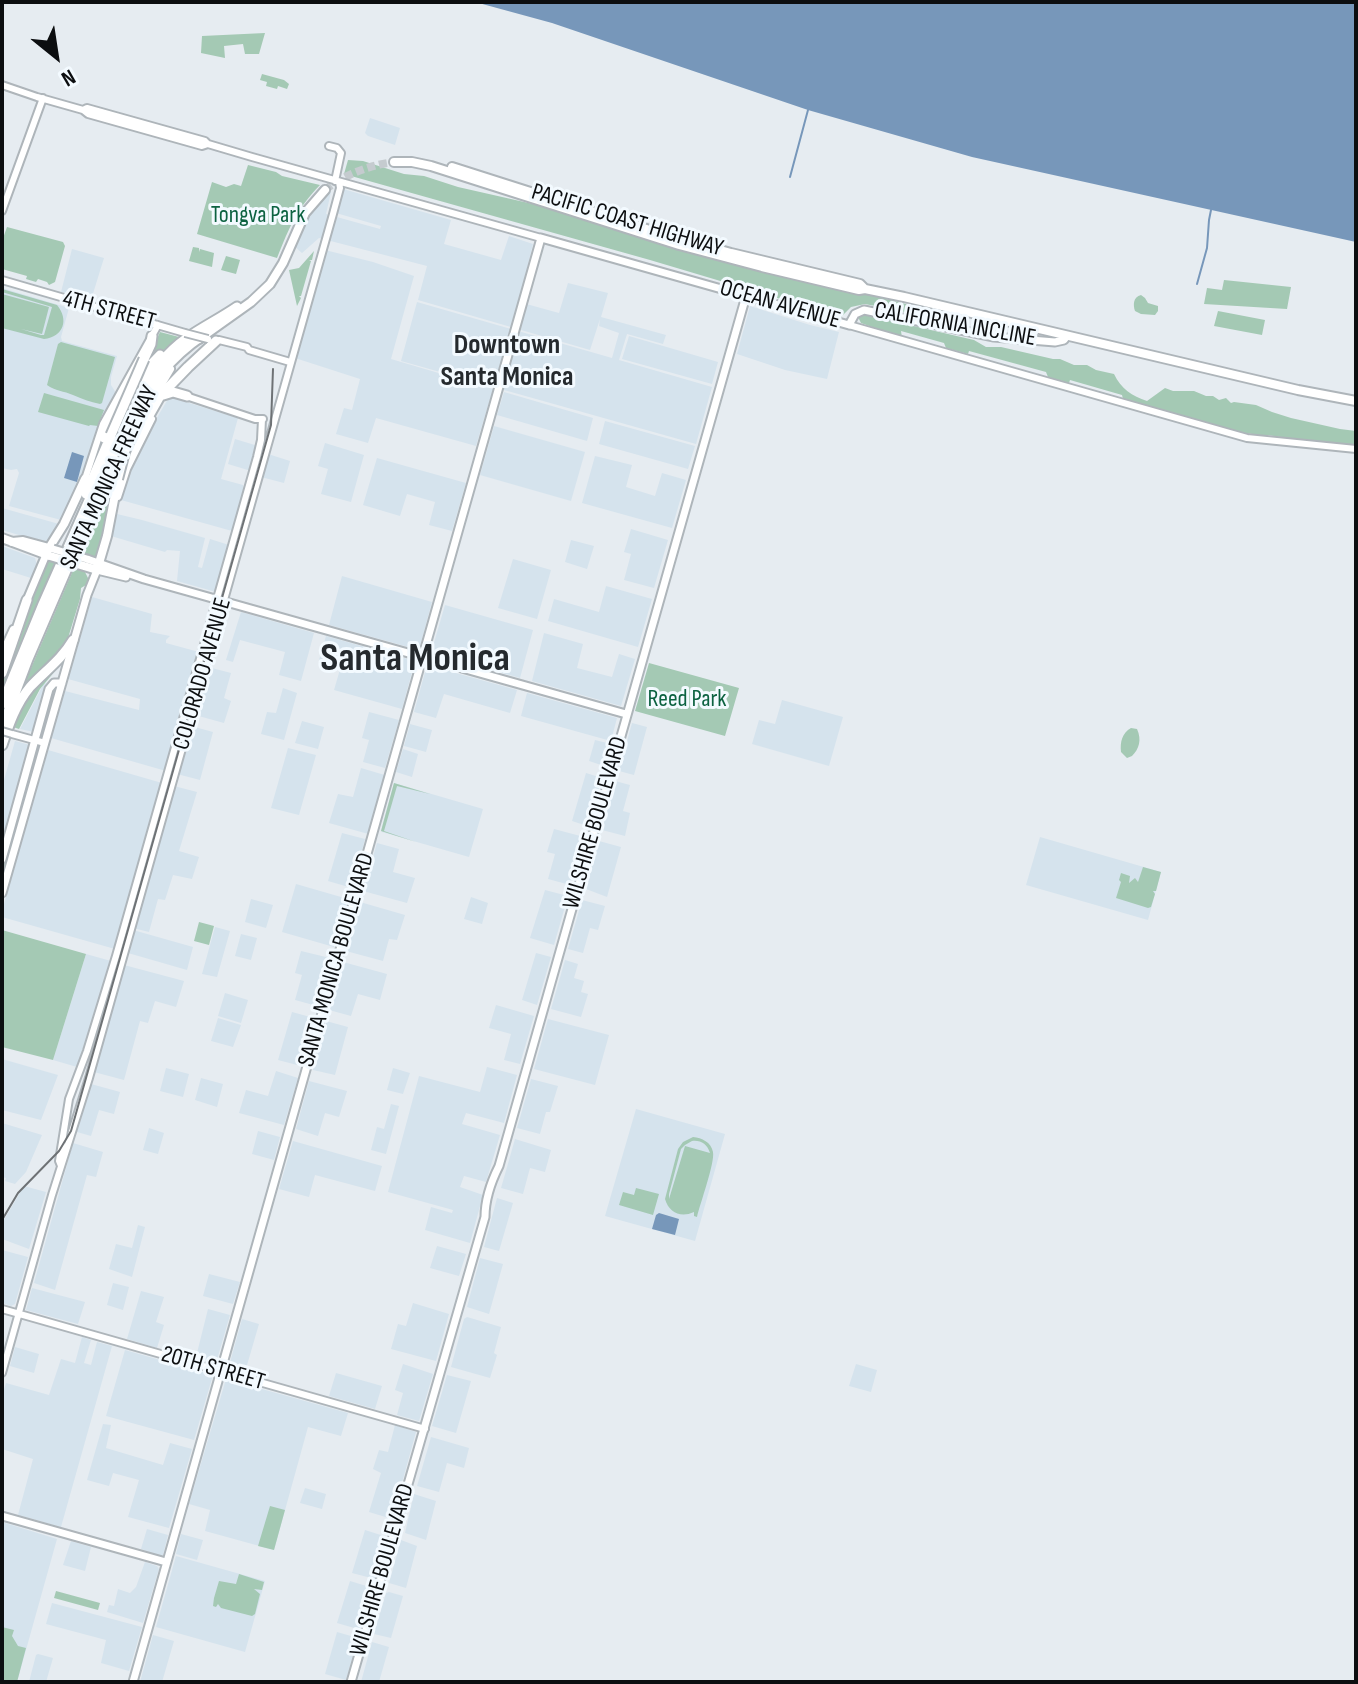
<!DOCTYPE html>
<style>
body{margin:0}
#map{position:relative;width:1358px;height:1684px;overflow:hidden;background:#e6ecf1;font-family:"Sofia Sans Condensed",sans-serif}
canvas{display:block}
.frame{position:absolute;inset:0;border:4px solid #0c0e10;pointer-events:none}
.north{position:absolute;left:16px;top:16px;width:80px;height:80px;-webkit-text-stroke:6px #f3faff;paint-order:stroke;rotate:150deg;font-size:22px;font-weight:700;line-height:32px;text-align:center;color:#0c0e10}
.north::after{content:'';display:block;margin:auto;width:28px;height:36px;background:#0c0e10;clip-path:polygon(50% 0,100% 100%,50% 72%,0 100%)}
</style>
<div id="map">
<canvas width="1358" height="1684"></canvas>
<div class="frame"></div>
<div class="north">N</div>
</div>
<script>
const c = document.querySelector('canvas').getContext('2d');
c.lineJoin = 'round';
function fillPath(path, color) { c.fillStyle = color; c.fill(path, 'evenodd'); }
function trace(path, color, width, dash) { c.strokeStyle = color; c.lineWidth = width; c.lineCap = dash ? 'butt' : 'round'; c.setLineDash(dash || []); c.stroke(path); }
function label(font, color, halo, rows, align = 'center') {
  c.font = font + ' "Sofia Sans Condensed",sans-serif'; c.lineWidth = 6; c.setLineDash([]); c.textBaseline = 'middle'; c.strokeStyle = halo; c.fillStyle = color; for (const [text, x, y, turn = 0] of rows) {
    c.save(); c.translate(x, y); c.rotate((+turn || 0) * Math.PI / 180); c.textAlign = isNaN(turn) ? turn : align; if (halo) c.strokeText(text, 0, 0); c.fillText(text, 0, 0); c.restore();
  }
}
const built = new Path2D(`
 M370 118 400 128 395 145 368 136 365 133Z
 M343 189 451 220 444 244 501 260 509 236 533 244 519 302 559 313 568 283 608 293 601 317 666 335 663 344 627 334 619 360 712 387 696 444 401 361 417 302 612 358 619 333 599 326 600 319 590 350 418 300 427 266 319 238 302 253 294 246 311 210 329 191 331 192 326 214 380 229 381 226 336 213Z
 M72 249 104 258 91 300 61 292Z
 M325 250 373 262 414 276 391 359 493 389 476 446 376 418 368 443 336 434 344 408 352 410 360 379 295 358Z
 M2 288 69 308 61 337 62 341 117 356 111 377V385L116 393 115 396 95 437 85 468 61 520 9 506 19 473 17 469 11 470 2 468Z
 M750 306 810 325 839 332 827 379 785 370 737 354Z
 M629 336 718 362 712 384 622 359Z
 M504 392 593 418 587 441 497 415Z
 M173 398 238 418 221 479 243 485 244 489 232 531 121 500 128 477 155 421 168 399Z
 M605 421 695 446 688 469 599 444Z
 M494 426 585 452 571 501 480 475Z
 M235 439 258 446 251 471 228 464Z
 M325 443 364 455 351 502 321 494 328 469 318 466Z
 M268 454 290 461 284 483 261 477Z
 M595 456 632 465 626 487 655 496 662 473 686 480 672 528 582 503Z
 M377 458 466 483 452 531 429 525 435 502 407 494 400 516 363 505Z
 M2 508 59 524 49 541 46 543 2 530Z
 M117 514 142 520 205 538 198 567 202 568 210 539 229 545 216 592 177 581 180 551 167 550 165 552 111 536Z
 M631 529 668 540 654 588 624 580 631 554 624 552Z
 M571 540 594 546 587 569 565 562Z
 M235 542 238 543 172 776 169 775Z
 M2 546 35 558 37 565 31 578 2 569Z
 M513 559 551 570 537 619 498 608Z
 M342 576 432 602 419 650 329 625Z
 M606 586 652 599 638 647 548 621 554 599 599 612Z
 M92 597 152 614 150 632 170 636 166 640V643L199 652 166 771 51 738 65 691 139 710 140 699 68 679Z
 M445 605 533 630 520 678 431 653Z
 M241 612 314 633 301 681 279 675 285 652 240 640 233 662 226 660Z
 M544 633 583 644 577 668 612 677 619 654 635 659 621 706 532 681Z
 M326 636 415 661 402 709 334 690 341 666 319 660Z
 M427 665 517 690 510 713 444 694 436 718 414 712Z
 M208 667 231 673 224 698 231 701 224 723 195 715V713Z
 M49 681 34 732 20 729 43 685Z
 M283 688 297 693 284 740 261 734 267 712 276 713Z
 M527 693 617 718 611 741 521 716Z
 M782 700 843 717 829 766 752 744 759 720 775 724Z
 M369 712 399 720 385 768 363 762 369 740 362 738Z
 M302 721 324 727 318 749 295 743Z
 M632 723 647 727 634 775 619 771Z
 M410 724 432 730 426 752 404 746Z
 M191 726 213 732 200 780 177 774Z
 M595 740 611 744 604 766 589 761Z
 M15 741 30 745 2 845V787Z
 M288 748 316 755 299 815 271 808Z
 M403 749 418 754 412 777 396 772Z
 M48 750 162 783 115 949 2 917V911Z
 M361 768 388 776 372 835 329 823 338 794 353 797Z
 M586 773 602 778 587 826 572 821Z
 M615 781 630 785 623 811 630 813 625 836 602 830Z
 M394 783 483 809 469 857 382 832 381 831Z
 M174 786 197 792 179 851 199 857 192 879 173 875 165 900 158 899 149 932 133 928 162 834Z
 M554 829 584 837 570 885 548 879 555 854 547 852Z
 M342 833 365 839 352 888 328 881Z
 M1040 837 1161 872 1148 920 1026 885Z
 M599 841 621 847 607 897 586 889Z
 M377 843 399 849 393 872 415 878 407 903 363 891Z
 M296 884 348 899 334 947 282 932Z
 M545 890 568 896 554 945 530 938Z
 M471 897 488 903 482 924 464 919Z
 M251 899 273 905 266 928 245 922Z
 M582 900 605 906 598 930 590 928 583 953 568 949Z
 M360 902 405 915 397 940 389 939 383 961 346 951Z
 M215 927 230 931 217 977 202 974Z
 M133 930 193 947 187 970 128 953Z
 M241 934 257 938 251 960 235 956Z
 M301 951 330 958 317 1006 295 1000 302 975 295 973Z
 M536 953 551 957 537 1005 522 1000Z
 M86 954 111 961 77 1067 53 1060Z
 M565 960 578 964 574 978 584 981 581 992 588 994 581 1017 551 1009Z
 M343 962 387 974 380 1000 358 994 351 1016 329 1010Z
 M124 965 184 981 176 1007 155 1001 148 1023 140 1021 124 1080 94 1072 107 1024 112 1013 111 1012Z
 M225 993 248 1000 241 1023 218 1016Z
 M496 1005 534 1016 520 1064 504 1060 511 1034 489 1028Z
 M292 1012 314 1018 301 1066 278 1060Z
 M218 1018 241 1025 233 1047 211 1041Z
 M548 1019 609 1035 595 1085 534 1069Z
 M326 1021 348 1027 335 1075 313 1070Z
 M2 1059 58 1075 41 1120 2 1110Z
 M487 1067 517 1075 504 1123 466 1113 462 1124 500 1135 486 1182 464 1176 460 1187 483 1195 470 1243 425 1230 431 1207 452 1213 453 1210 388 1192 419 1076 480 1092Z
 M166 1068 189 1074 183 1097 160 1091Z
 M393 1068 410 1073 403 1094 387 1090Z
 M276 1071 298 1078 284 1125 239 1113 246 1090 268 1096Z
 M201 1078 223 1084 217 1107 195 1100Z
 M531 1079 558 1086 550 1112H546L540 1134 517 1128Z
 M309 1081 347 1091 339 1117 325 1113 318 1136 296 1129Z
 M91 1084 120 1092 114 1114 99 1110 91 1136 77 1132Z
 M391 1104 399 1106 386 1154 371 1150 377 1127 384 1129Z
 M636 1109 725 1134 695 1241 605 1216Z
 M2 1123 42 1135 26 1172 15 1184 5 1181 6 1178 2 1177Z
 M149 1128 164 1133 158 1154 143 1150Z
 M258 1131 280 1137 274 1160 252 1154Z
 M515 1139 551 1150 545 1172 530 1168 523 1194 501 1188Z
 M293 1141 382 1166 375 1191 315 1175 309 1197 279 1189Z
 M73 1143 103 1152 96 1177 87 1175 55 1290 34 1283Z
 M24 1186 46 1192 29 1249 2 1239V1223Z
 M497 1198 513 1203 499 1251 484 1247Z
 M138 1225 145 1227 132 1277 109 1269 116 1244 132 1248Z
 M437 1246 466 1254 459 1276 430 1268Z
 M2 1250 28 1257 15 1304 11 1306 2 1303Z
 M480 1258 503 1264 489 1314 467 1307Z
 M209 1274 240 1282 233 1304 203 1296Z
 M113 1283 129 1287 123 1310 107 1305Z
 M32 1288 85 1302 78 1324 26 1310Z
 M141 1291 164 1297 156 1322 164 1325 157 1348 127 1339Z
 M413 1303 449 1314 436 1361 391 1349 398 1324 406 1326Z
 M208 1309 230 1315 216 1363 196 1357Z
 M467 1317 501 1327 494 1353 497 1355 490 1378 451 1367 464 1319Z
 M242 1319 259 1324 245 1372 229 1366Z
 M82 1337 91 1340 84 1363 91 1365 97 1342 112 1346 61 1527 18 1515 33 1459 2 1449V1396L6 1383 49 1395 61 1359 75 1363Z
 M15 1347 39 1354 34 1373 10 1366Z
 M125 1350 213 1375 194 1440 106 1416Z
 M403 1364 433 1374 419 1421 397 1415 403 1393 395 1390Z
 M856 1364 877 1370 871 1392 849 1386Z
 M336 1373 382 1386 375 1409 329 1396Z
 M447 1375 471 1381 456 1433 432 1426Z
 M226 1379 348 1413 341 1436 308 1427 274 1550 205 1531 210 1510 189 1504Z
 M103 1424 111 1425 106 1448 163 1465 170 1443 192 1449 169 1528 128 1517 139 1480 113 1473 109 1486 87 1480Z
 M395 1425 416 1432 392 1519 369 1512 381 1473 373 1469 379 1450 388 1452Z
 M431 1437 469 1448 464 1468 447 1463 439 1492 417 1486Z
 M305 1488 326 1494 322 1509 300 1503Z
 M414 1494 436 1501 426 1540 405 1533Z
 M2 1522 57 1539 17 1682H2Z
 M147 1529 168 1535 163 1555 160 1556 141 1549Z
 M365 1530 387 1537 375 1579 352 1573Z
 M181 1534 203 1540 197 1560 176 1554Z
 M401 1540 417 1546 406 1588 389 1583Z
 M71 1541 91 1547 85 1571 63 1565Z
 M176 1556 265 1581 245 1652 156 1627Z
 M145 1562 157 1566 159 1569 143 1623 107 1612 109 1605 114 1606 118 1589 130 1593 136 1587Z
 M350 1581 373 1588 361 1630 337 1623Z
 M389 1592 403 1596 391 1638 374 1634 386 1593Z
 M52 1603 142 1627 129 1671 101 1663 106 1640 46 1624Z
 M337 1632 358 1638 346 1680 325 1674Z
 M153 1635 174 1641 162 1682H140Z
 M372 1642 389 1647 379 1682H361Z
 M38 1654 53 1658 46 1682H29L36 1655Z`);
const green = new Path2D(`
 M265 33 259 54H245L243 44 224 46 225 58 201 53 202 36Z
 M262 74 284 80 289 84 287 89 278 86 277 89 266 86 267 82 260 80Z
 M348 160 363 161 404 174 424 176 458 187 533 204 677 248 947 314 945 320 865 304 851 307 841 317 650 260 344 174Z
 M248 165 276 172 282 176 320 185C296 210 290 226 277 258L197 234 212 182 226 187 234 184 241 186Z
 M7 227 63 242 65 246 55 282 49 285 47 282 38 279 36 282 26 279 27 276 2 269V241Z
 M193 247 199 248V252L200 249 214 253 212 267 189 261Z
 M314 251 312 260H309L311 261 301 296H299L301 298 297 306 289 270 299 268Z
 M226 256 240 260 236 274 221 270Z
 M1224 280 1291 287 1287 309 1204 304 1207 288 1222 290Z
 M2 289 57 305C69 319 64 337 44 339L2 328V294L49 307 42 334 21 329 41 335H44L52 307 2 292Z
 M1141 295 1145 298 1148 303 1158 306V311L1155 315 1141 314 1135 311C1133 305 1133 297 1141 295Z
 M1218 311 1265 320 1262 335 1214 326Z
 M866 315 974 340 986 347H1001L1053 359H1060L1074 365H1087L1096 370 1114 374C1121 389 1132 396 1147 401L1165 388 1173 391H1194L1206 396H1213L1219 400 1226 398 1231 403 1234 402 1256 405 1272 412 1291 418 1340 429 1356 431V445L1301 440 1267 435 1265 436 1239 432 1123 399 1122 395 1070 380 1069 383 1048 377 1046 372 969 351 968 354 946 348 944 343 901 331 902 338 861 323 858 317Z
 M160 332 179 337 145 366Z
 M61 342 115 357 102 403 100 404C90 402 82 399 73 395 64 391 55 391 47 385L58 344Z
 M44 393 104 410 98 426 90 425 89 426 38 412Z
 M113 488 104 533 97 555 95 557 80 553Z
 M48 560 55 562 2 690V682L11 655Z
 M74 568 84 570 89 580 86 585 81 588 80 599 64 651 25 691 22 689Z
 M649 663 739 688 725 736 635 711Z
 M60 665 40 689 19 729 13 727 29 696Z
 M1131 728 1137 729C1142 740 1139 749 1132 756L1127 758 1121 752C1120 742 1122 733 1131 728Z
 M37 749 39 751 2 887V869Z
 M394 783 430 794 397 786 384 831 416 842 381 831Z
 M1143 867 1161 872 1156 891H1153L1155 894 1151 907 1148 908 1116 898 1121 882 1119 880 1121 873 1130 876 1129 883 1135 878 1138 882Z
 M199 922 214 926 209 945 194 941Z
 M2 930 86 954 53 1060 2 1047Z
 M693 1137C702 1138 711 1142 713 1152 715 1163 700 1204 697 1217L694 1216V1212C681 1218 669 1213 665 1199L678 1149 683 1142ZM692 1141C701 1140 707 1144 710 1153L685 1146 669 1199V1194L681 1149 685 1145Z
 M636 1188 659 1194 653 1215 619 1205 623 1192 634 1195Z
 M270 1506 285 1510 274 1550 258 1546Z
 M239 1574 264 1582 262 1590 254 1589 260 1594 255 1614 252 1616 221 1608 218 1604 216 1607 213 1606 214 1598 219 1581 236 1584Z
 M56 1591 100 1603 98 1610 54 1598Z
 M2 1627 14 1630 12 1636 18 1646 26 1648 17 1682H2Z`);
const water = new Path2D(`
 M475 2H1356V242L972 157 808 110 552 23Z
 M72 452 84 456 77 482 64 478Z
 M659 1213 679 1219 675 1235 652 1229 656 1215Z`);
const stream = new Path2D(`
 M790 177 808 110
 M1197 284 1207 248 1209 220 1211 210`);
const trunkTunnel = new Path2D(`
 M325 190C343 175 370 165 394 162`);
const secondary = new Path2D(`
 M2 85 37 97 83 110 88 114 202 146 208 144
 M83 110 87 108 205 141 208 144 252 157 541 238
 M329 146 337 148 341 153 335 181
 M2 211 43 98
 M2 280 185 333
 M849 325 1247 438 1356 449
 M216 341 219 340 247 347 249 350 290 362
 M186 396 255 419H263
 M85 479 103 424 158 325
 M118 497 127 469 152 419
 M2 653 13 629
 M12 734 45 743
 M61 1166 59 1161 69 1099 87 1051 116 956 257 457 261 440 262 419
 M2 1309 425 1429
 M2 1373 52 1195 89 1078 333 214 340 188 339 182`);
const primary = new Path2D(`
 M87 559 144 579 626 714
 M27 600 48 550
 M2 859 49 689 54 683H62
 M2 893 87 595 97 570 126 577
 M2 1516 166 1562
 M133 1682 541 238 849 325 855 314 864 310 994 337 1055 342 1064 340 1067 336
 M351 1682 485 1217C485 1200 492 1180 499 1166L746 296`);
const trunk = new Path2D(`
 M394 162H412L431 166 679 245 762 267 859 290 865 289 904 297 1298 390 1356 401
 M452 167 656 232 731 253 860 284 865 289
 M199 339 251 302 270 284 283 263 305 213 325 190
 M134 430 170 369
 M2 538 50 556
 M12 542 23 541 49 548 64 524 85 479
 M84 566 97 570 107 536 118 479`);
const motorway = new Path2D(`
 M144 359 151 344 152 336
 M137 379 160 355
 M160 396 173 392 187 396
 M130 422C148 386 169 358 203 335
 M104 438 122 401
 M125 458 160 396 188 367 216 341
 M86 494 111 435
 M2 673 27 600
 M2 704 43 604 133 401C147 378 164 354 187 338 203 327 221 318 237 307
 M2 728 28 659 121 443
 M2 745C9 724 16 704 30 687 45 671 62 659 73 640`);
const tram = new Path2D(`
 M2 1220 18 1193 59 1151 71 1131 271 425 273 369`);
const secondaryBridge = new Path2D(`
 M185 333 208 339
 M2 731 12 734`);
const primaryBridge = new Path2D(`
 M53 549 87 559`);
const trunkBridge = new Path2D(`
 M118 479 125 452 134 430
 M50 556 84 566`);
const motorwayBridge = new Path2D(`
 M111 435 144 359`);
const parkNames = [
 ["Tongva Park",258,216],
 ["Reed Park",687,700]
];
const streetNames = [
 ["PACIFIC COAST HIGHWAY",627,221,17],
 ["OCEAN AVENUE",780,305,16],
 ["4TH STREET",109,311,15],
 ["CALIFORNIA INCLINE",955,325,10],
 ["SANTA MONICA FREEWAY",110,478,-65],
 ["COLORADO AVENUE",203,674,-74],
 ["WILSHIRE BOULEVARD",596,823,-74],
 ["SANTA MONICA BOULEVARD",337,960,-74],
 ["20TH STREET",213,1369,16],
 ["WILSHIRE BOULEVARD",383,1570,-74]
];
const quarterNames = [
 ["Downtown",507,346],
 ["Santa Monica",507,378]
];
const townNames = [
 ["Santa Monica",415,660]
];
fillPath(built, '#d5e3ed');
fillPath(green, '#a4c9b4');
fillPath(water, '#7797ba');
trace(stream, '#7797ba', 2);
trace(trunkTunnel, '#c5cbcf', 8, [8, 4]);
trace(secondary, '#aeb5ba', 10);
trace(primary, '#aeb5ba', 11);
trace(trunk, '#aeb5ba', 12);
trace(motorway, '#aeb5ba', 13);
trace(secondary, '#fff', 6);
trace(primary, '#fff', 7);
trace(trunk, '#fff', 8);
trace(motorway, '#fff', 9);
trace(tram, '#6e7275', 2);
trace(secondaryBridge, '#aeb5ba', 10, []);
trace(primaryBridge, '#aeb5ba', 11, []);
trace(trunkBridge, '#aeb5ba', 12, []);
trace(motorwayBridge, '#aeb5ba', 13, []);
trace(secondaryBridge, '#fff', 6);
trace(primaryBridge, '#fff', 7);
trace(trunkBridge, '#fff', 8);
trace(motorwayBridge, '#fff', 9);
label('24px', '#0c6241', '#f3faff', parkNames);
label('24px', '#0c0e10', '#f3faff', streetNames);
label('bold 28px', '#252a2e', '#f3faff', quarterNames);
label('bold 40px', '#252a2e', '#f3faff', townNames);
</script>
